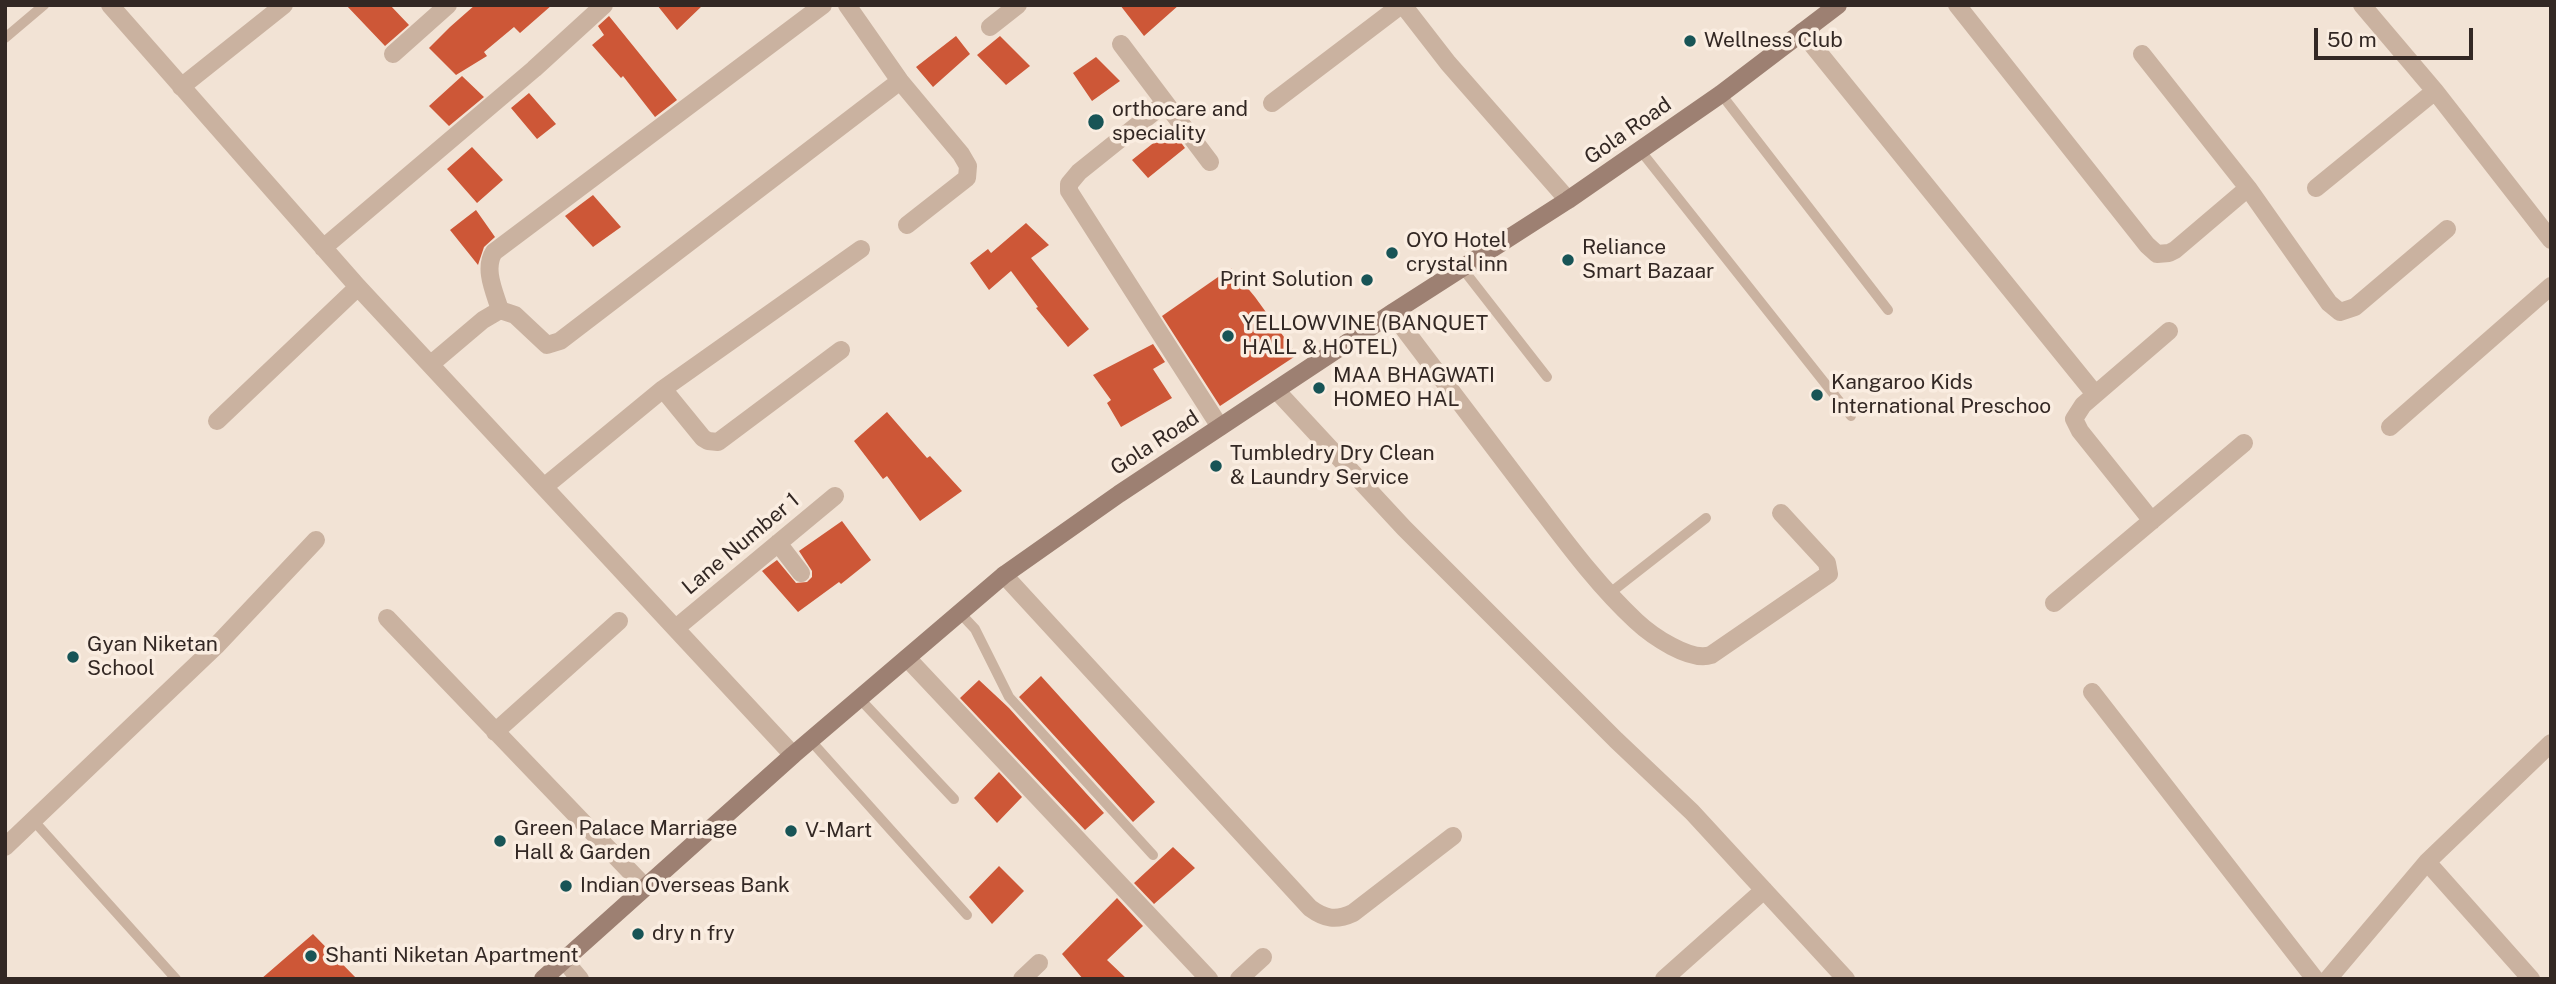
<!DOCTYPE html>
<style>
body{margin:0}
#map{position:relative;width:2556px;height:984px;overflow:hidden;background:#f2e3d5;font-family:"Public Sans",sans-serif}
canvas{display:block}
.frame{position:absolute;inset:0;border:7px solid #332824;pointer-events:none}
.scale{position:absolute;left:2314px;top:28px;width:159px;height:32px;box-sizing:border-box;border:4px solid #332824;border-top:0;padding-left:9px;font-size:21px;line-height:24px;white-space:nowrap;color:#332824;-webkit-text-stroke:5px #faede1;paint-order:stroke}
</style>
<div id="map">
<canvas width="2556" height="984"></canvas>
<div class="frame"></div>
<div class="scale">50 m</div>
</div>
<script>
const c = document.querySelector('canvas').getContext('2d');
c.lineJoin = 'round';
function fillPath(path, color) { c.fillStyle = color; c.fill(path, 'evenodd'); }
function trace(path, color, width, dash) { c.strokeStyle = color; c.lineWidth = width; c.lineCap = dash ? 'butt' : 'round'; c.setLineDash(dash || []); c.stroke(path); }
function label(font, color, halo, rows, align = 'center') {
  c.font = font + ' "Public Sans",sans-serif'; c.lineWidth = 7; c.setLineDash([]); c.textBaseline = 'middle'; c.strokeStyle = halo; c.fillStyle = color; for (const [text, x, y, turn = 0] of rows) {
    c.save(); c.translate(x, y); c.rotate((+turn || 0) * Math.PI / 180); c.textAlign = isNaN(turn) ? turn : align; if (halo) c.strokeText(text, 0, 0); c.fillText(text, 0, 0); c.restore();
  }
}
const building = new Path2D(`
 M346 5H390L409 25 385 46Z
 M475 5H552L520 33 514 27 484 52 487 56 456 75 429 48 450 27Z
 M657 5H703L677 30Z
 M1120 5H1179L1144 36Z
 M609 16 677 100 655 117 623 76 621 78 592 45 604 35 598 26Z
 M956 36 970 54 933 87 916 67Z
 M1000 36 1030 66 1006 85 977 55Z
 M1096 57 1120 81 1092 101 1073 73Z
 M462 76 484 97 449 126 429 106Z
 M529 93 556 124 537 139 511 108Z
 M1171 129 1185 148 1148 178 1132 160Z
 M472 147 503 180 477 203 447 169Z
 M593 195 621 227 593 247 565 216Z
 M476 210 495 237 484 247 478 265 450 230Z
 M1026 223 1049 245 1031 258 1089 329 1068 347 1036 308 1038 307 1011 271 989 290 970 263 988 249 991 253Z
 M1231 268 1255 297 1297 355 1220 406 1162 316Z
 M1153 344 1165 362 1153 369 1172 398 1121 427 1107 403 1111 400 1093 375Z
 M887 412 927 458 930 456 962 491 920 521 887 476 883 479 854 441Z
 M842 521 871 560 841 584 839 582 798 612 762 571 777 560 796 583 807 582 812 577V571L799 551Z
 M1041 676 1155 802 1133 822 1019 697Z
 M979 680 1009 708 1104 813 1085 830 960 698Z
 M999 772 1022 797 997 823 974 798Z
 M1173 847 1195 868 1154 904 1134 883Z
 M999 866 1024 891 992 924 969 897Z
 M1117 898 1143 926 1107 960 1127 979H1083L1062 954Z
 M313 934 357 979H261Z`);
const lane = new Path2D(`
 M5 38 44 5
 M1721 94 1888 310
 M1640 150 1851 416
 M1462 268 1547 377
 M1610 593 1706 518
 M960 613 975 629 1009 697 1153 855
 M859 698 954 799
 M811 741 967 915
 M33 820 176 979`);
const street = new Path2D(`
 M110 5 358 287 793 755
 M847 5 900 81 961 154 968 166 967 178 907 225
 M1403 5 1448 63 1568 200
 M1957 5 2147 245 2157 254 2169 253 2175 250 2248 188
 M2362 5 2435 91 2551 240
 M990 27 1018 5
 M1802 32 2095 394
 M1121 44 1210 162
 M393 54 448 5
 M2142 54 2248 188 2329 303 2340 312 2355 307 2447 229
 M181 87 284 5
 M1165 103 1079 172 1069 184V191L1220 427
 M1272 103 1401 5
 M2316 188 2435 91
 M323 248 534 69 604 5
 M500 310C495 293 483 269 494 252L823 5
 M1392 313C1438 374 1484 435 1530 495 1563 538 1596 584 1636 621 1652 636 1690 662 1711 655L1829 574 1827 563 1781 513
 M431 364 483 320 500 310 515 315 547 345 560 341 900 81
 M663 389 703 438 708 441 718 442 841 350
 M1276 390 1404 528 1616 740 1692 812 1846 979
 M217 421 358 287
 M2390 427 2551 286
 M544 487 663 389 861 249
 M2152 521 2080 431 2074 419 2083 405 2169 331
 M778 543 801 573
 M1004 575 1310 908C1325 919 1336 921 1353 913L1453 836
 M2054 603 2244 443
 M387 618 645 887
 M676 628 835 496
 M907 658 1209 979
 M2092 692 2315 979
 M495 732 619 621
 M5 847 216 646 316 540
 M2427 862 2531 979
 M564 960 580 979
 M1022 979 1039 963
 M1239 979 1263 957
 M1664 979 1764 890
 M2328 979 2427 862 2551 743`);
const secondary = new Path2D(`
 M543 979 793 755 1004 575 1119 494 1392 313 1568 200 1721 94 1838 5`);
const markers = [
 [1690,41,7,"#185456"],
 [1096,122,9,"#185456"],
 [1392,253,7,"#185456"],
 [1568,260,7,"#185456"],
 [1367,280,7,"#185456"],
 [1228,336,7,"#185456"],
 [1319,388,7,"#185456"],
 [1817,395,7,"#185456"],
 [1216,466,7,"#185456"],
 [73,657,7,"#185456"],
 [791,831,7,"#185456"],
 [500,841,7,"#185456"],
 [566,886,7,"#185456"],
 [638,934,7,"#185456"],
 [311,956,7,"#185456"]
];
const poiNames = [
 ["Wellness Club",1704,41],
 ["orthocare and",1112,110],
 ["speciality",1112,134],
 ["OYO Hotel",1406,241],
 ["crystal inn",1406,265],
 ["Reliance",1582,248],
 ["Smart Bazaar",1582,272],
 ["Print Solution",1353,280,"right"],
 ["YELLOWVINE (BANQUET",1242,324],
 ["HALL & HOTEL)",1242,348],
 ["MAA BHAGWATI",1333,376],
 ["HOMEO HAL",1333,400],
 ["Kangaroo Kids",1831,383],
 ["International Preschoo",1831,407],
 ["Tumbledry Dry Clean",1230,454],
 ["& Laundry Service",1230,478],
 ["Gyan Niketan",87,645],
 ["School",87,669],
 ["Green Palace Marriage",514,829],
 ["Hall & Garden",514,853],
 ["V-Mart",805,831],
 ["Indian Overseas Bank",580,886],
 ["dry n fry",652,934],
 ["Shanti Niketan Apartment",325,956]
];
const streetNames = [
 ["Gola Road",1628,131,-35],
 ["Gola Road",1155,443,-33],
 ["Lane Number 1",741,544,-40]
];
fillPath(building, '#cd5737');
trace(lane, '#cab2a0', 10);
trace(street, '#cab2a0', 18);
trace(secondary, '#9d8072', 18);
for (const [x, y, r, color] of markers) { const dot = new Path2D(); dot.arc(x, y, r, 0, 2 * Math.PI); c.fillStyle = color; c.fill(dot); trace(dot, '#faede1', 2.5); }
label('21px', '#332824', '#faede1', poiNames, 'left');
label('21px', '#332824', '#faede1', streetNames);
</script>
